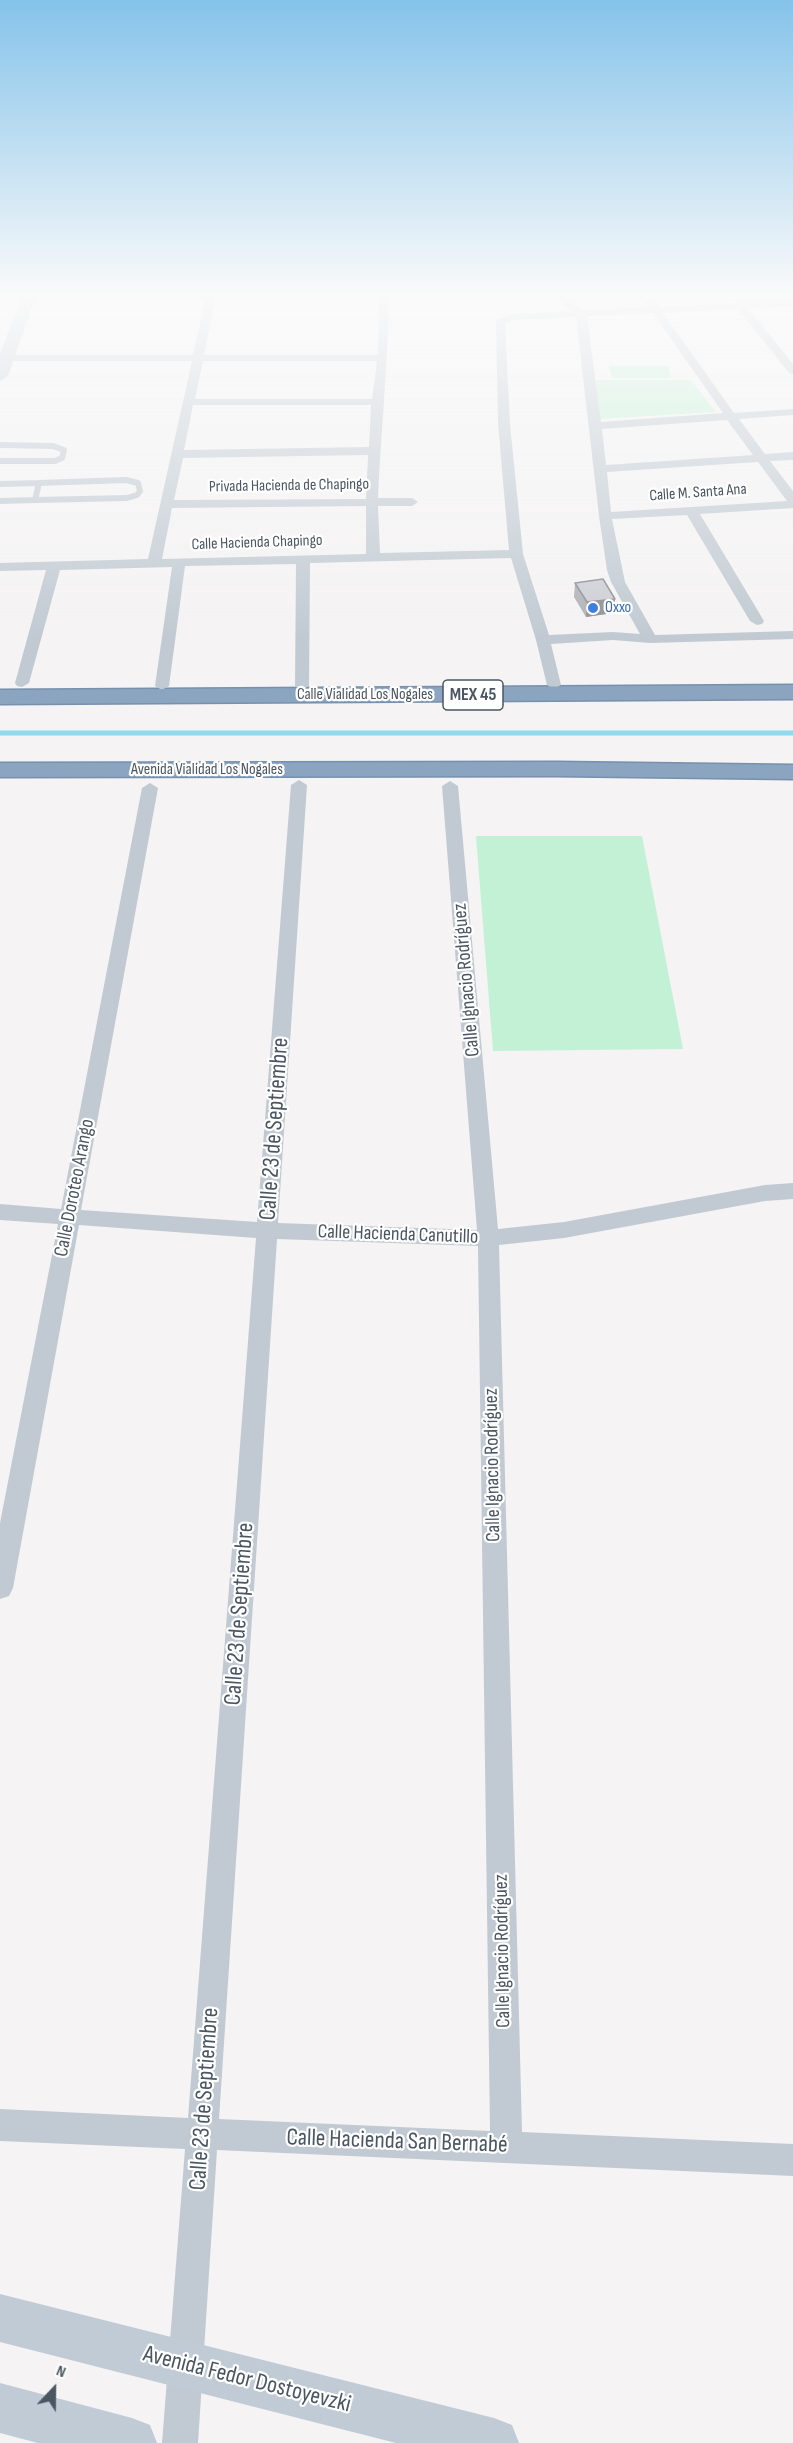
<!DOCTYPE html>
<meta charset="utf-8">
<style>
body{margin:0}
#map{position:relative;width:793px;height:2443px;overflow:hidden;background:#f5f3f3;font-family:"Sofia Sans Condensed",sans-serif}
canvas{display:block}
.north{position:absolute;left:24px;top:2359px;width:60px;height:60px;-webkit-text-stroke:4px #fff;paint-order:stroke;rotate:22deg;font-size:16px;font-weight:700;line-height:24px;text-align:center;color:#4a5661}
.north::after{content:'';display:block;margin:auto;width:21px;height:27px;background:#4a5661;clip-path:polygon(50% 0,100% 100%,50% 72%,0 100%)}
</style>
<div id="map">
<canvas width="793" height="2443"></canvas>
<div class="north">N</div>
</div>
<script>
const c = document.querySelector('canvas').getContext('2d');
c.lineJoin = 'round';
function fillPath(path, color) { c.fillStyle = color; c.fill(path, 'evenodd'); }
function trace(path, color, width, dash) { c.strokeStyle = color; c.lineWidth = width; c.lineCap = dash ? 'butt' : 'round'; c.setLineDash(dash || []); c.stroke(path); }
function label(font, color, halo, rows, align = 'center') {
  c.font = font + ' "Sofia Sans Condensed",sans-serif'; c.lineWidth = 4.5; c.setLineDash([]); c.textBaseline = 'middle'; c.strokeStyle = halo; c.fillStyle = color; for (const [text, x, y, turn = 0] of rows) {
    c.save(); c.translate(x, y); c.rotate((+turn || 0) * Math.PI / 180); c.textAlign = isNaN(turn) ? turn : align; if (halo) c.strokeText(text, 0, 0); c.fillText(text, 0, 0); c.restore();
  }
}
const green = new Path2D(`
 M609 366H668L671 378H612Z
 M595 380H691L716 412 599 419Z
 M642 836 683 1049 493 1051 476 836Z`);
const stream = new Path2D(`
 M0 733H793`);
const lane = new Path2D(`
 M0 445 53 446 64 450 62 458 55 461H0
 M0 484 39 483 35 500 0 501
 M35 500 127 498 137 495 140 491 138 483 126 480 39 483`);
const street = new Path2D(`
 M206 296H216L204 355H378L379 296H389C388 364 381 431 378 498H412L418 502 412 506H378L380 553 509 550 498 424 496 320 512 314 571 311 556 296H567L583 310 649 307 645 301 650 298 654 299 659 307 793 300V306L748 308 793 364V374L789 373 738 309 663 313 734 413 793 409V415L739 419 765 454 793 452V460L770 461 793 491V508L700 514 764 621 762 624 757 625 750 621 687 515 612 519 625 582 655 635 793 631V639L650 643 613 640 551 644 561 685 554 689 547 685 536 640 511 558 310 563 309 686 302 690 295 686 296 564 185 566 169 686 162 690 155 686 172 567 60 570 29 683 22 687 17 686 15 683 46 570 0 571V563L148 559 192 361H7L2 358 7 355H193ZM653 313 723 413 601 422 587 316ZM576 317 599 516 607 570 611 582 640 634 613 632 549 635 523 554 510 424 505 324 514 320ZM203 361H377L372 399H195ZM193 405H371L369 447 184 450ZM727 420 753 455 606 465 602 429ZM368 455 366 499 174 500 183 458ZM758 462 787 501 611 512 607 472ZM366 506V554L162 559 172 508Z
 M299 780 307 785 278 1223 477 1230 442 786 450 781 458 786 498 1229 564 1222 765 1185 793 1183V1199L765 1201 564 1238 499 1245 522 2132 793 2144V2176L217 2150 198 2443H162L185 2149 0 2141V2109L188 2118 256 1238 79 1225 13 1588 9 1596 0 1599V1523L58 1224 0 1220V1204L61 1209 142 788 150 783 158 788 81 1210 257 1222 291 785ZM277 1239 478 1246 490 2131 219 2119Z`);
const secondary = new Path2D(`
 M22 296H36L8 376 0 381V354Z
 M0 2294 494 2418 512 2425 519 2443H396L0 2342Z
 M0 2383 132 2418 150 2425 157 2443H38L0 2433Z`);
const highway = new Path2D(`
 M793 685V699L0 704V690Z
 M556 762 793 765V779L556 776 0 777V763Z`);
const wall = new Path2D(`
 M575 583 615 599 613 613 586 617 574 597Z`);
const shadedWall = new Path2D(`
 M615 599 613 613 586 617 587 602Z`);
const building = new Path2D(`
 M603 579 615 599 587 602 575 583Z`);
const markers = [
 [593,608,6,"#3f7fe0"]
];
const farStreetnames = [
 ["Privada Hacienda de Chapingo",289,486,-1],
 ["Calle M. Santa Ana",698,493,-4],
 ["Calle Hacienda Chapingo",257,543,-2],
 ["Calle Vialidad Los Nogales",365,695],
 ["Avenida Vialidad Los Nogales",207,770]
];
const farShopnames = [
 ["Oxxo",605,608]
];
const shields = [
 [473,695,60]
];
const shieldNames = [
 ["MEX 45",473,695]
];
const streetNames = [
 ["Calle Ignacio Rodríguez",467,980,-95],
 ["Calle Doroteo Arango",75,1188,-79],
 ["Calle Hacienda Canutillo",398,1235,2],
 ["Calle Ignacio Rodríguez",493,1465,-91],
 ["Calle Ignacio Rodríguez",503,1951,-91]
];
const nearStreetnames = [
 ["Calle 23 de Septiembre",275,1129,-86],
 ["Calle 23 de Septiembre",240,1614,-86],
 ["Calle 23 de Septiembre",205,2099,-86],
 ["Calle Hacienda San Bernabé",397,2142,2],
 ["Avenida Fedor Dostoyevzki",247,2380,14]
];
fillPath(green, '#c3f1d5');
trace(stream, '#90daee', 5);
trace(highway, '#7690ad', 3);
trace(lane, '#c1cad2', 6);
fillPath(street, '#c1cad2');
fillPath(secondary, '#c1cbd6');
fillPath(highway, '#8ba5c1');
fillPath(wall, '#b0b2b7');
fillPath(shadedWall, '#909195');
fillPath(building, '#cdcfd5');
trace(building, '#909195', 1.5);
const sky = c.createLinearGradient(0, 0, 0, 638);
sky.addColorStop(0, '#85c3ea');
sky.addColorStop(0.46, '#fafafa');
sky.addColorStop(1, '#fafafa00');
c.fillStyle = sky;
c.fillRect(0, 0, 793, 638);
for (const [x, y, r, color] of markers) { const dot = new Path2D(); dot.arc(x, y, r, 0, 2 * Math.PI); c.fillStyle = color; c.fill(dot); trace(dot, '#fff', 2); }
label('16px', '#4a5661', '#fff', farStreetnames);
label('16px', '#366cbe', '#fff', farShopnames, 'left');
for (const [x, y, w] of shields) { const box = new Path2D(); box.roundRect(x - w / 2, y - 15, w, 30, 4.5); c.fillStyle = '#fff'; c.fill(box); trace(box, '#4a5661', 1.5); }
label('bold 18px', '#4a5661', null, shieldNames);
label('20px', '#4a5661', '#fff', streetNames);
label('24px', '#4a5661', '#fff', nearStreetnames);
</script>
